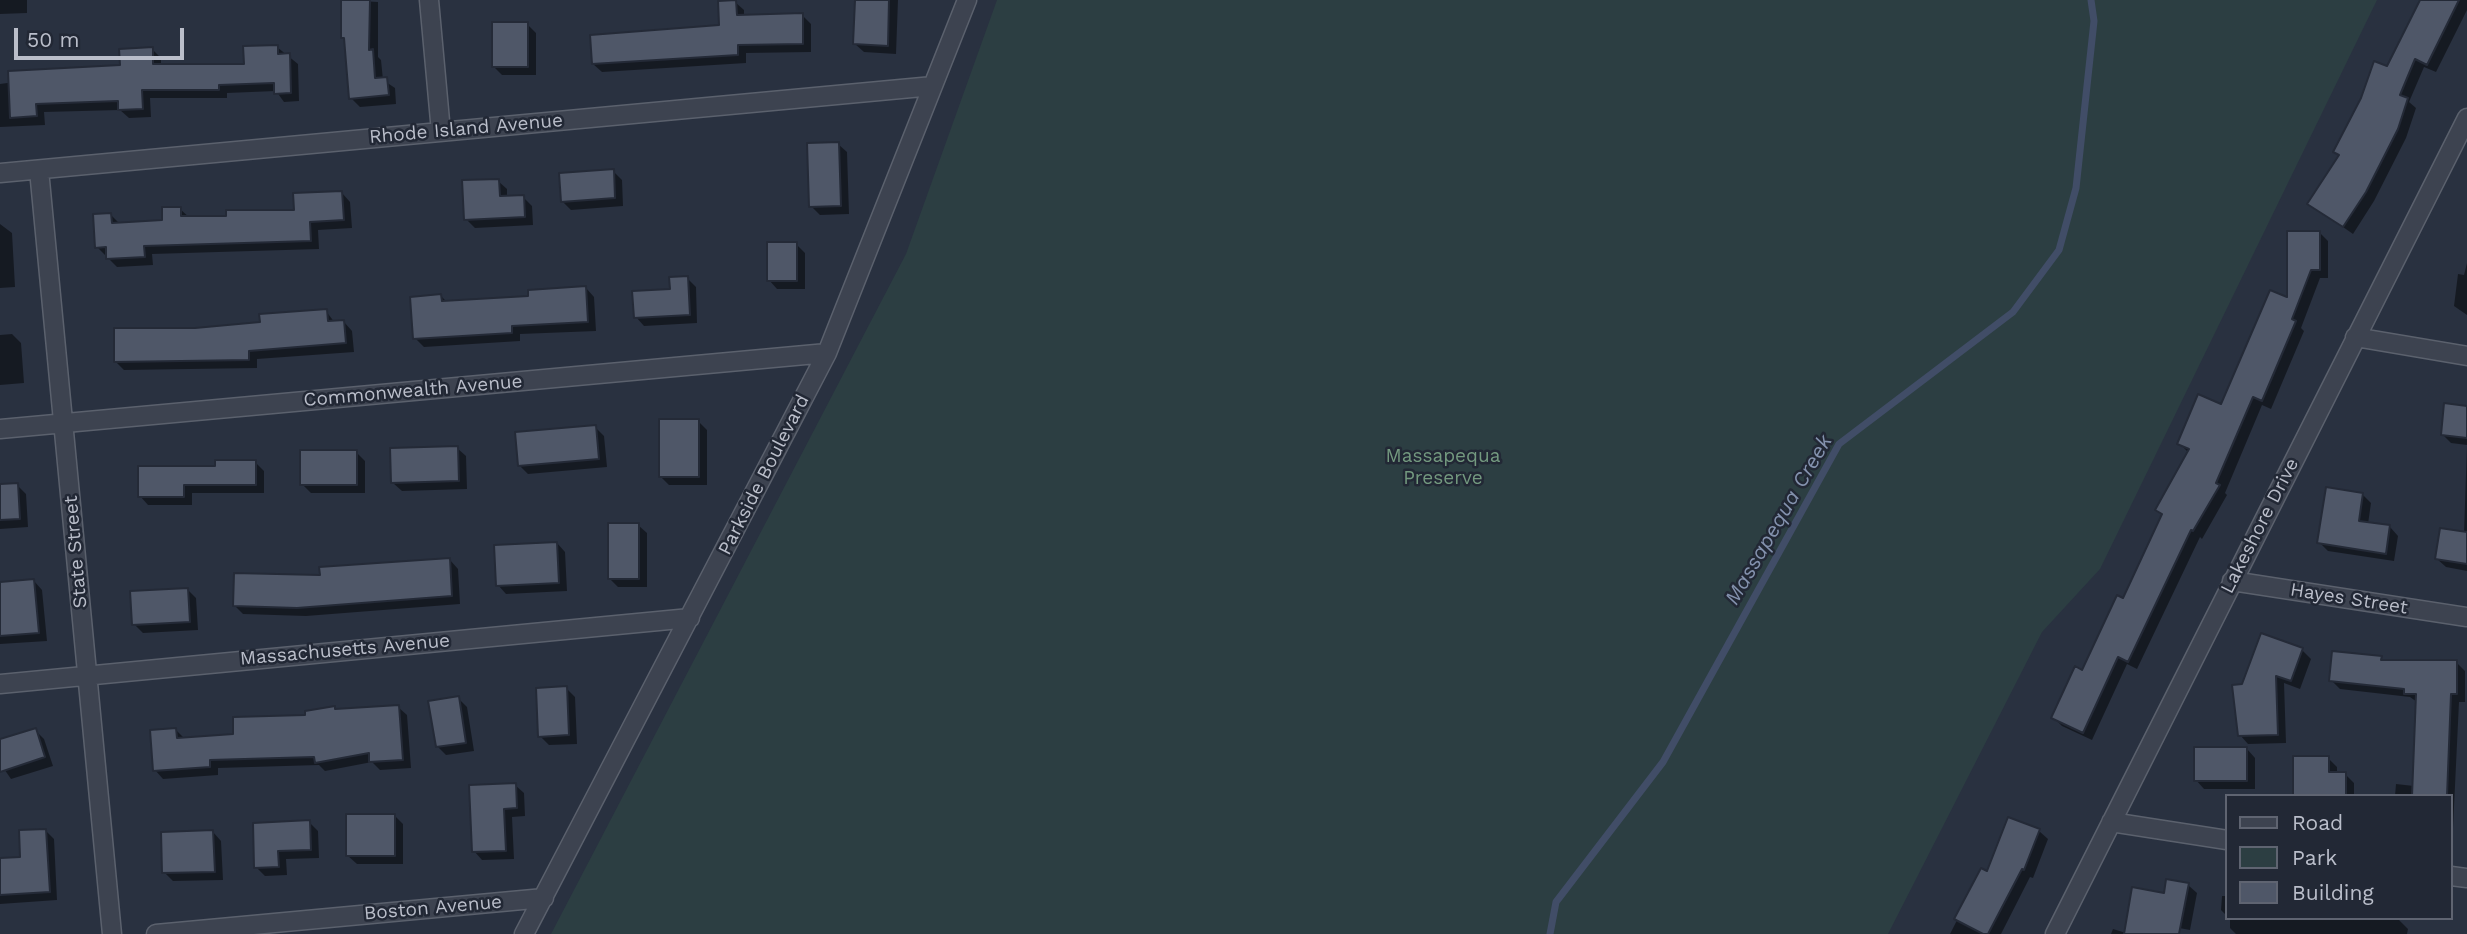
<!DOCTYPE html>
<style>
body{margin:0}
#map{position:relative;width:2467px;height:934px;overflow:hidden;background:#293140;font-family:"Work Sans",sans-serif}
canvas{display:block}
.legend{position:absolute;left:2225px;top:794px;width:228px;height:126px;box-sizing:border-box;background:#222835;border:2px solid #5f6471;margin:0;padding:9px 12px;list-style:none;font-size:21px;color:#babeca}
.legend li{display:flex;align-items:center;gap:14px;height:35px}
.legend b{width:35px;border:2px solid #5f6471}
.scale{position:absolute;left:14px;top:28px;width:170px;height:32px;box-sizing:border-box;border:4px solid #babeca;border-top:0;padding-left:9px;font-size:21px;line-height:24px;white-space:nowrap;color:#babeca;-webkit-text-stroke:5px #222835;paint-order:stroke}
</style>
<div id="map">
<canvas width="2467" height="934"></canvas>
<ul class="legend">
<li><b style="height:9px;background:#3d4350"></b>Road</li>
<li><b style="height:19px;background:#2c3e42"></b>Park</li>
<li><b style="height:19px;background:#4f5768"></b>Building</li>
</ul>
<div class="scale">50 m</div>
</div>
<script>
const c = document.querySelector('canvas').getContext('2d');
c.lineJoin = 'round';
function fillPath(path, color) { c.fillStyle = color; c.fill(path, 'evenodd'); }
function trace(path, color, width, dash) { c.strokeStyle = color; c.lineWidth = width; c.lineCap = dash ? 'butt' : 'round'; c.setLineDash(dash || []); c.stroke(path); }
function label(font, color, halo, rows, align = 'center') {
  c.font = font + ' "Work Sans",sans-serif'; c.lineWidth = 5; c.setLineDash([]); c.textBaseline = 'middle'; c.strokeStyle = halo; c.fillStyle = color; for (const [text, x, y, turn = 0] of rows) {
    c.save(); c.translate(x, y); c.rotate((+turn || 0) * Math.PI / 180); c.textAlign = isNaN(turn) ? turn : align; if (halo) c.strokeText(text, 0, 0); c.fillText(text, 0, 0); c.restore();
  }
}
const green = new Path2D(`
 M997 0H2377L2100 569 2042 632 1888 934H551L906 254Z`);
const shadow = new Path2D(`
 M0 0H27V13L0 14Z
 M343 0 378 2V57L381 60 383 80 395 88 396 104 360 107 351 98 346 41 342 37Z
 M856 0H898L896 54 864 52 855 44Z
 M2422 0H2467V10L2436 72 2424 67 2409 102 2416 108 2406 138 2374 201 2353 234 2310 204 2340 157 2335 152 2388 69Z
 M735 2 744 10V17L802 15 811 24V52L746 53V63L602 72 593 64 721 27Z
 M527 24 536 33V75H502L494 67Z
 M277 47 298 64 299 101 284 102 276 91 227 93V98H150L151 117 129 118 120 110 44 112 45 125 0 127V84L122 67 152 49 161 58V65H245Z
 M838 144 847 152 849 214 820 215 811 206Z
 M613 171 622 180 623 206 571 210 562 201Z
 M498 181 507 189V198L523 197 532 206 533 225 475 228 466 219Z
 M342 193 350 202 352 228 318 230 319 249 152 254 153 265 117 267 97 247 110 214 119 223 164 222 180 209 190 218H228L296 212Z
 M0 224 12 233 15 287 0 288Z
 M2319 232 2328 241V278H2320L2301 328 2304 331 2271 409 2262 405 2225 493 2227 495 2202 539 2200 537 2137 669 2127 664 2092 740 2062 726 2053 717 2124 600 2163 515 2157 510 2188 452 2179 443 2222 406 2289 299Z
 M796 244 805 253V289H777L769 280Z
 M2467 263V315L2454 306 2458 274 2464 275Z
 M687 278 696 287 697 323 644 326 636 317Z
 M586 288 594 297 596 331 520 334V341L424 347 415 338 441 296 447 302 530 298Z
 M326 311 335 323 344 322 352 331 354 352 257 359V368L124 370 115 361Z
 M12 334 21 343 24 383 0 385V335Z
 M2467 408V571L2446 567 2437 559 2464 533 2467 445 2451 443 2443 435Z
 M698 421 707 430V485H669L660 476Z
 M595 427 604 436 607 467 528 474 519 465Z
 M457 448 466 456 467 489 402 491 393 483Z
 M356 452 365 461V493H311L302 484Z
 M255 462 264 471V493H192V505H148L140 496 216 467Z
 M17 485 26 494 28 527 0 529V486Z
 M2362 494 2371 503 2368 524 2390 527 2398 536 2394 561 2328 551 2319 542Z
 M638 525 647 533V587H618L609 578Z
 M557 543 565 552 567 591 506 594 498 585Z
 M450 560 458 569 460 604 306 616 243 614 235 606 322 577Z
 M34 581 42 590 47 641 0 644V600Z
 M187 589 196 598 198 630 143 633 134 624Z
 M2302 650 2311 659 2300 689 2284 683 2286 743 2248 744 2240 735 2243 686Z
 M2381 658 2385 662H2456L2465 671V702H2459L2453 828 2451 796H2395L2396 784 2414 786 2417 702 2410 697 2340 689 2331 680Z
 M566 688 575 697 577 744 549 745 540 736Z
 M458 698 467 707 474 751 446 755 438 747Z
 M398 707 407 715 411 768 380 770 372 762 325 771 319 765 218 768V775L163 779 155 770 176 730 185 739 235 736 334 708 337 711Z
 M35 730 44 739 53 766 11 779 0 763V741Z
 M2247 749 2255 758V789H2204L2196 780Z
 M2328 758 2337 767V774H2345L2354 783V796H2294Z
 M515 785 524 793 525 816 512 817 514 859 482 860 474 851Z
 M394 815 403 824V864H357L348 856Z
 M309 822 318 831 319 858 286 859 287 875 265 876 256 867Z
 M45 830 54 839 57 900 0 904V860L22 859Z
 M2039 831 2048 839 2033 878 2030 877 2001 934H1950L1982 871 1988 874Z
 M213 832 221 841 223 880 173 881 164 872Z
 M2188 885 2197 893 2190 930 2163 925 2161 934H2111L2113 929 2126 933 2165 895Z
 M2222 896H2227V916L2221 910Z
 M2230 918H2391L2399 920 2408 929 2407 934H2236L2230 928Z`);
const stream = new Path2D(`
 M1550 934 1556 902 1663 762 1839 444 2013 312 2059 250 2076 188 2094 21 2091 0`);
const building = new Path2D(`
 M341 0H370L369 50 373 49 375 78 387 77 389 95 349 99 344 38H341Z
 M736 0 737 15 803 13V44L738 45V55L592 64 590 35 719 25 718 1Z
 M855 0H889L888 46 853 44Z
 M2420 0H2459L2427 65 2415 59 2400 95 2408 98 2398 129 2366 192 2343 227 2307 204 2339 155 2333 152 2361 98 2374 61 2387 66Z
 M492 22H528V67H492Z
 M278 45V54L290 53 291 93 274 94V83L219 85V90H142L143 109 118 110V101L36 104 37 116 10 118 8 71 120 65 119 49 153 47V64H244L243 46Z
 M839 142 841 206 809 207 807 143Z
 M614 169 615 198 561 202 559 173Z
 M499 179 500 196 524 195 525 217 464 220 462 180Z
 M342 191 344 220 310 222 311 241 144 246 145 257 106 259V247L95 248 93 214 111 213 112 223 162 220V207H181V216H226V210H294L293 193Z
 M2287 231H2320V270H2311L2292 319 2296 321 2262 401 2253 397 2216 483 2220 485 2193 531 2191 530 2128 662 2118 657 2083 733 2051 718 2075 666 2082 670 2117 595 2123 598 2162 514 2155 510 2189 449 2177 444 2198 394 2221 404 2270 290 2287 297Z
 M767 242H797V281H767Z
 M688 276 690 315 634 318 632 291 670 289 669 277Z
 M586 286 588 322 512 326V333L413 339 410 297 441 294 442 301 528 296V290Z
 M327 309 328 321 344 320 346 343 249 351V360L114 362V328H195L260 322 259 314Z
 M2444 403 2467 406V438L2441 435Z
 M659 419H699V477H659Z
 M596 425 599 459 518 466 515 432Z
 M458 446 459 481 391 483 390 448Z
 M300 450H357V485H300Z
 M215 460H256V485H184V497H138V466H215Z
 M18 483 20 519 0 520V484Z
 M2326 487 2363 493 2359 521 2390 525 2386 554 2317 543Z
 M608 523H639V579H608Z
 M2440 528 2467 532V564L2435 559Z
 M557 542 559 583 496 586 494 545Z
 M450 558 452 596 297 608 233 606 234 573 320 575 319 567Z
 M34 579 39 633 0 636V582Z
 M188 588 190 622 132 625 130 591Z
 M2261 633 2303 648 2291 681 2276 676 2278 735 2238 736 2232 685 2242 684Z
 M2332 651 2382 656 2381 660H2457V694H2451L2447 796H2412L2416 694H2404V689L2329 681Z
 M567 686 569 735 538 737 536 688Z
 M459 696 466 743 436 747 428 701Z
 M399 705 403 760 369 762V753L315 763 314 757 210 760V767L153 771 150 730 176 728 177 738 233 734V717L305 715V711L335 706V709Z
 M36 728 45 757 0 772V739Z
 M2194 747H2247V781H2194Z
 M2293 756H2329V772H2346V796H2293Z
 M516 783 517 808 504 809 506 851 472 852 469 785Z
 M346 814H395V856H346Z
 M2008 817 2040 829 2024 870 2022 869 1988 934H1983L1954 919 1981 868 1987 871Z
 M310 820 311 850 278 851 279 867 254 868 253 823Z
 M46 829 50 892 0 895V858L20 857 19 830Z
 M213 830 215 872 162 873 161 832Z
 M2166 879 2189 883 2179 934H2124L2132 887 2164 893Z`);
const minor = new Path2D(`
 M429 0 441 132
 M39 170 112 934
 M0 173 933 86
 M2355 337 2467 356
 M0 429 827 353
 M2232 581 2467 617
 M0 684 690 618
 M2111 822 2227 840
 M2451 876 2467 878
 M156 934 544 898
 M524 934 827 353 967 0
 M2055 934 2467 118`);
const streetNames = [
 ["Rhode Island Avenue",466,129,-5],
 ["Commonwealth Avenue",413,391,-5],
 ["Parkside Boulevard",764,475,-63],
 ["Lakeshore Drive",2260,526,-63],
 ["State Street",76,552,-95],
 ["Hayes Street",2349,599,9],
 ["Massachusetts Avenue",345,650,-5],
 ["Boston Avenue",433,908,-5]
];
const parkNames = [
 ["Massapequa",1443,456],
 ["Preserve",1443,478]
];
const waterNames = [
 ["Massapequa Creek",1779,520,-60]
];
fillPath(green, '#2c3e42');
fillPath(shadow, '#0007');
trace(stream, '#414d67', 7);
fillPath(building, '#4f5768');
trace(building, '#242a37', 2);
trace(minor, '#5b616d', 21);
trace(minor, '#3d4350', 18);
label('19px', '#babeca', '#222835', streetNames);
label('19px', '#73997f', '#222835', parkNames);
label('italic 21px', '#8492ae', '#222835', waterNames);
</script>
